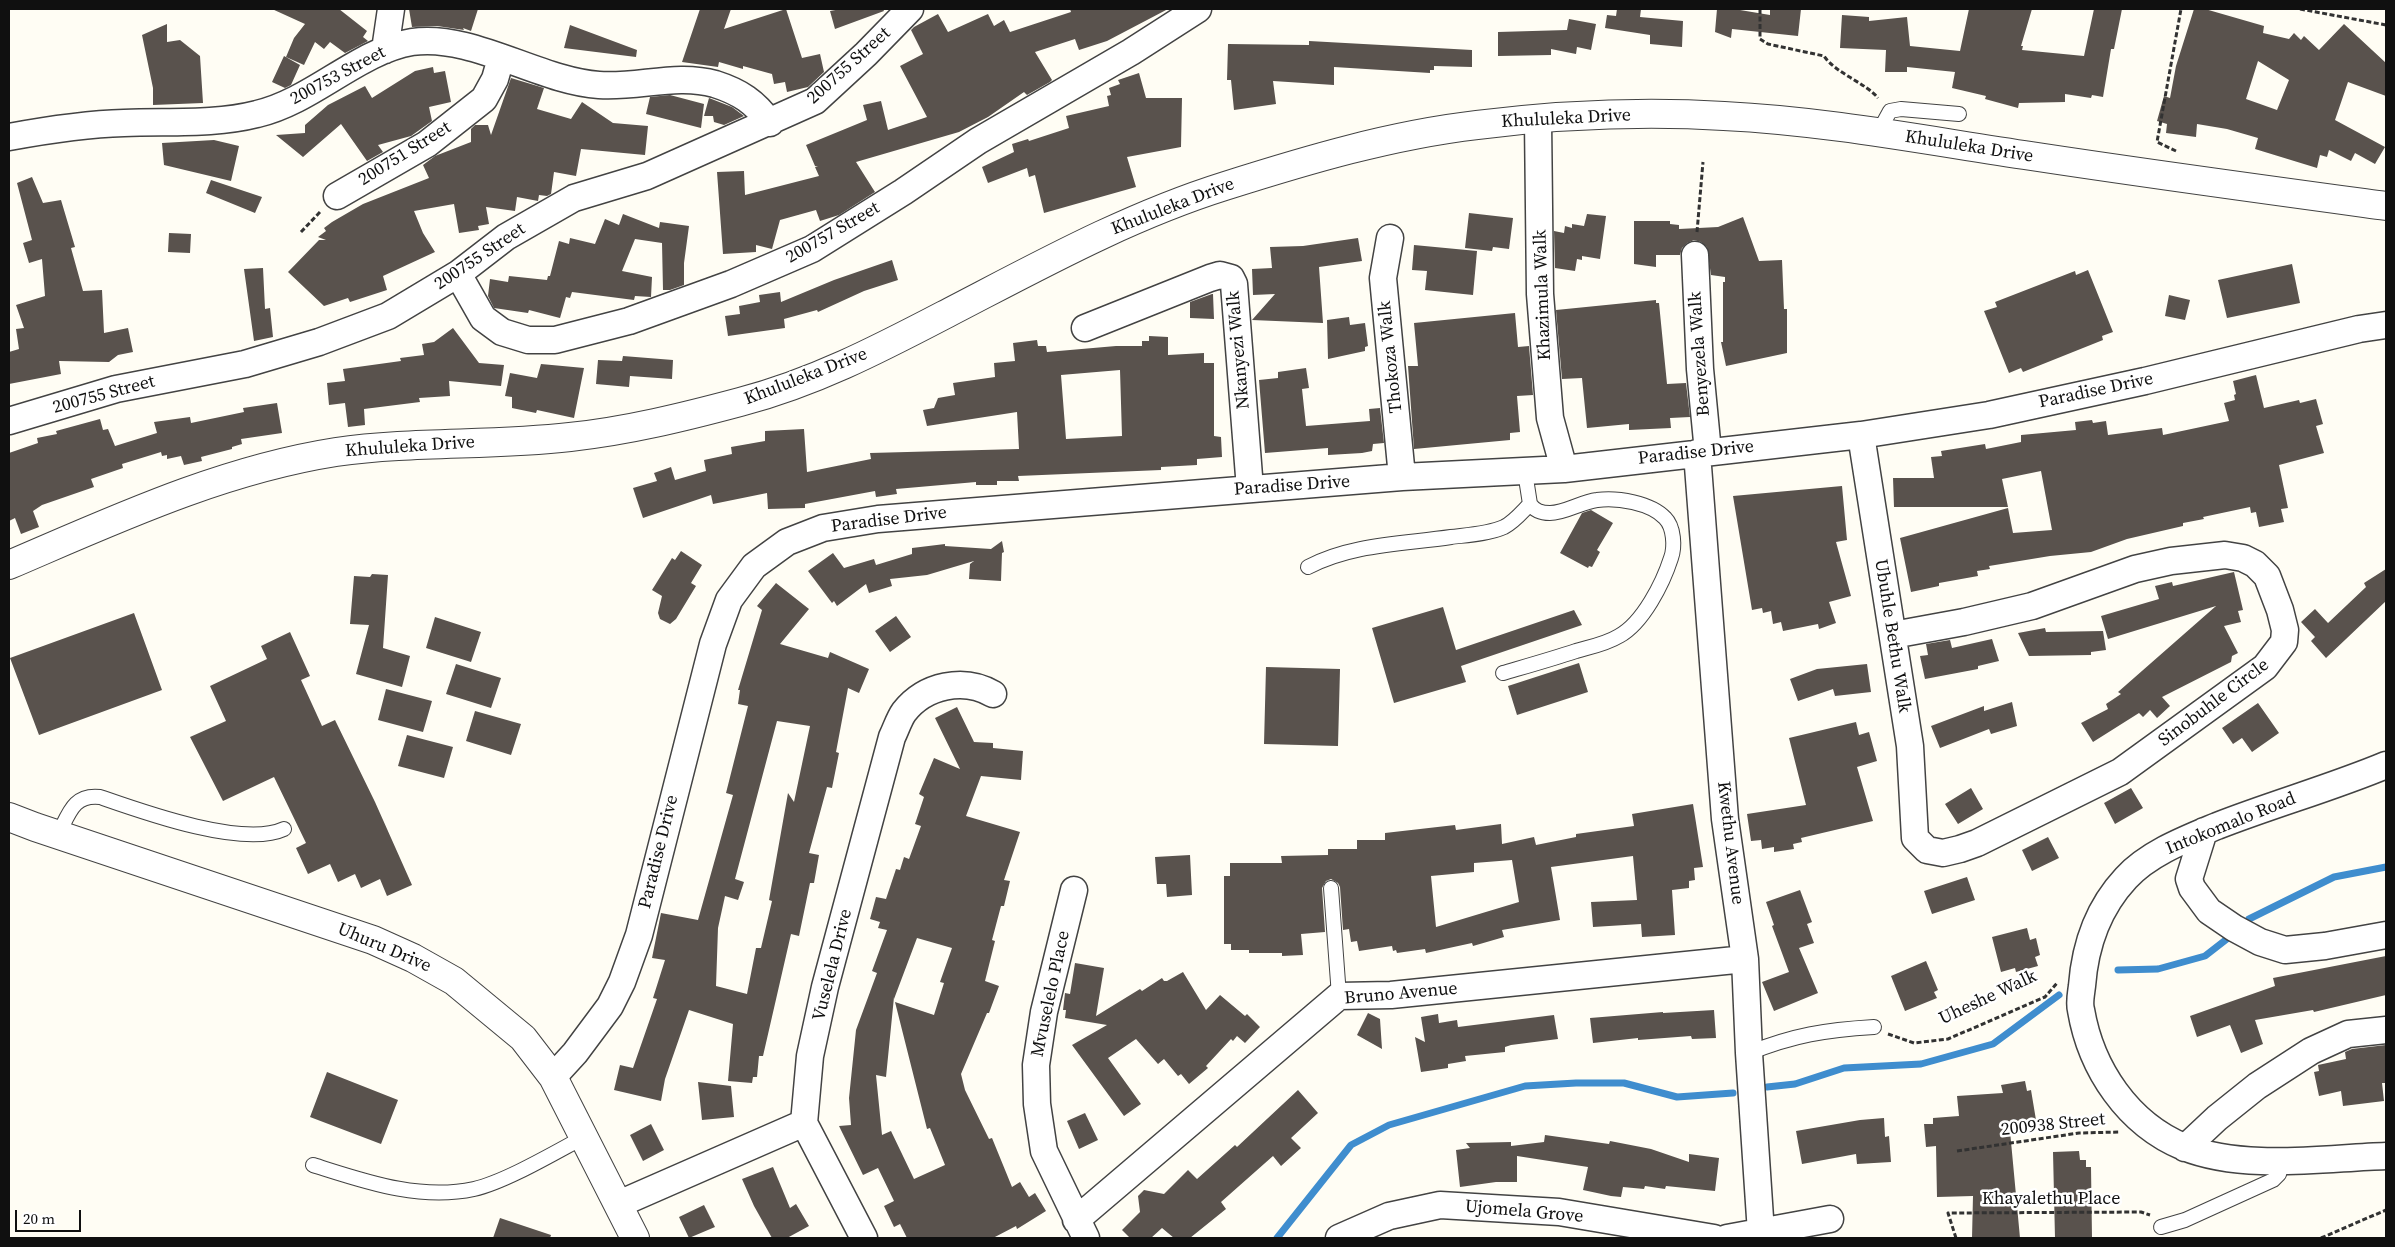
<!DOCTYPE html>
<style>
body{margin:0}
#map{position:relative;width:2395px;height:1247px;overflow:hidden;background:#fffdf4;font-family:"Source Serif 4",serif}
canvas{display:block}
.frame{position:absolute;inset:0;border:10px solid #101010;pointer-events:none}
.scale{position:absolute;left:15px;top:1210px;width:66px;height:22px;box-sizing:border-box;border:2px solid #101010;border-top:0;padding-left:6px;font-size:15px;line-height:18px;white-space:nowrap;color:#101010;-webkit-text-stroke:4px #fff;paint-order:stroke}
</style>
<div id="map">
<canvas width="2395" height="1247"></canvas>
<div class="frame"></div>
<div class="scale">20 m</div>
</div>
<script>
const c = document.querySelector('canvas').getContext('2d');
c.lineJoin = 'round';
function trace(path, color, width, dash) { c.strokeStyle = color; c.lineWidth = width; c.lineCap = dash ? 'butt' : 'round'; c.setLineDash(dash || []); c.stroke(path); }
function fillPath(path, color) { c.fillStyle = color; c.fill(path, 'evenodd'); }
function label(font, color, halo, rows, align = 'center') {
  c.font = font + ' "Source Serif 4",serif'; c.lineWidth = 5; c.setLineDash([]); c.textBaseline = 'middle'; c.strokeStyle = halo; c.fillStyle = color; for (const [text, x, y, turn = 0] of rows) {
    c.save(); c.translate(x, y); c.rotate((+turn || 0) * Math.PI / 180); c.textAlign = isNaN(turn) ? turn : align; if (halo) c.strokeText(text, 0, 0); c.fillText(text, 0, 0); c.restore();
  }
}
const stream = new Path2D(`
 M2249 919 2334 877 2386 867
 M2118 970 2158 969 2205 956 2232 935
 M1767 1087 1795 1084 1844 1068 1921 1064 1993 1044 2059 995
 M1277 1238 1351 1145 1389 1125 1525 1086 1576 1083H1624L1677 1097 1733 1093`);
const building = new Path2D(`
 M272 9H339L367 31 363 37 368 41 345 53 330 42 324 49 315 42 304 65 286 57 294 38 305 24Z
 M409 9H478L471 31 463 28 464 30 437 26 412 27Z
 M700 9H731L724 29 786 9 802 58 820 54 824 72 808 87 787 92 785 82 774 84 772 74 743 66V69L719 62 718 67 682 62Z
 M841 9H883L884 11 835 29 830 11Z
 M1070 9H1168L1107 41 1079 50 1075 39 1035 52 1052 80 1050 82 1027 95 1024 92 988 117 959 132 856 162 875 192 839 215 820 221 816 210 780 220 772 249 756 245V252L723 254 717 172 744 171 745 195 819 176 815 167H818L815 166 806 145 867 120 863 105 881 101 888 130 927 117 900 66 923 54 911 30 914 27 938 14 948 32 988 14 994 26 1004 20 1010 32 1071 12Z
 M1617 9H1641L1640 17 1683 21 1682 47 1650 44V35L1605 28 1607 15 1616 16Z
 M1717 9H1734L1770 15V9H1801L1798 36 1732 29 1731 38 1715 32Z
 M1969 9H2032L2021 46H2023L2022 50 2084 56 2094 9H2122L2114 49H2111L2103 97 2092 95 2091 98 2065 94V102L2019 103 2018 108 1985 99 1986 96 1952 88 1955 72 1907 67V72H1885L1886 50 1840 48 1842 15 1869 17V21L1907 17 1910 46 1960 51Z
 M2194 9H2205L2264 26 2263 33 2289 39 2294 33 2301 40 2304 36 2319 50 2344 24 2386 63V96L2348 82 2335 120 2385 147 2375 164 2355 153 2351 161 2329 150 2327 157 2320 155 2317 168 2255 149 2258 138 2227 129 2197 124 2196 137 2166 133 2167 124 2157 121 2164 96 2170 98 2176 66ZM2258 61 2289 80 2277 110 2246 99Z
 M1569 19 1596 24 1591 50 1577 47 1576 54 1551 49V55L1498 56V32L1567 30Z
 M167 24V42L180 40 200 56 203 103 153 105V88L142 35Z
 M570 25 637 50 636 57 564 48Z
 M1309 41 1472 50V67L1434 66V70H1430V73L1334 67V85L1273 81 1276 104 1234 110 1231 80H1227L1228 44 1309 45Z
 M284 56 300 65 291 85 285 88 272 82Z
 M433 67 434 73 445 71 451 102 429 107 432 121 411 136 378 145 383 152 367 161 341 124 303 157 276 135 305 133V125L328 105 365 86 372 98 415 71Z
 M1139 73 1146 98H1182L1181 147 1127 157 1136 187 1044 213 1035 175 1029 177 1027 168 988 183 982 167 1014 152 1012 144 1028 139 1029 141 1069 128 1066 116 1109 106 1107 96 1111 95 1109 88 1120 84 1118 80Z
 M511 78 544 88 537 109 571 119 582 102 613 123 648 126 645 155 581 149 576 176 554 172 551 194 547 196 539 195 538 201 517 197 515 211 486 207 489 224 478 226 479 230 459 233 454 204 414 211 423 233 435 252 383 276 387 290 350 302 348 298 324 306 288 272 319 240H326L318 237 326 231 324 228 332 222 363 204 429 178 423 165 435 156 471 142V129L475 125H488L491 135Z
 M670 95 704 104 701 128 646 114 650 97Z
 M709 98 732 107 744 116 724 125 714 122 713 116H704Z
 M214 140 239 146 231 181 164 165 162 143Z
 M32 177 43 203 61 200 75 247 71 248 83 291 102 290 104 333 128 328 133 352 118 355 109 362 59 361 61 374 9 384V352L19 349 16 329 24 328 16 305 45 296 42 259 29 263 23 243 32 240 17 183Z
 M211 180 262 197 255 213 206 193Z
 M1469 213 1513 218 1509 249 1493 247 1492 251 1465 248Z
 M623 214 659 228 660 222 689 226 684 263V285L670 290H663L662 243 635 239 622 271 652 277 651 297 635 296 634 300 572 292 570 298 566 297 560 318 529 310 528 313 494 308 488 296 490 279 508 282 509 276 547 280 548 276H550L559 241 569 244 570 238 595 244 605 219 619 225Z
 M1587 214 1606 216 1600 259 1582 256V260L1577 259 1575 271 1555 268 1554 231 1564 233 1565 226 1572 228V224L1584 226Z
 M1743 217 1759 261 1782 260 1784 309H1787V353L1726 366 1721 342H1723V282H1725V277L1711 275 1707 247 1701 242 1694 240 1687 243 1682 248 1680 255H1656V267L1634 264V221H1670V224L1679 225V229L1718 227Z
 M169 233 191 234 190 253 168 252Z
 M1358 238 1362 261 1319 267 1323 323 1252 320 1275 294 1253 295 1252 269 1272 268 1270 247 1303 246Z
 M1414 245 1477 251 1473 295 1425 290 1427 271 1412 270Z
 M892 260 898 280 864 291 818 312 817 310 784 319 785 328 728 336 725 316 740 314 739 306 760 302 759 295 780 292 781 302 834 280Z
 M2292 264 2300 303 2227 318 2218 280Z
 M263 268 265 309 270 308 273 337 254 341 244 269Z
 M2088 270 2113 332 2102 336 2103 340 2023 372 2021 368 2009 373 1984 311 1997 307 1995 302 2075 271 2076 275Z
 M1212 294H1213L1214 319 1190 318V302Z
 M2169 295 2190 300 2185 320 2165 316Z
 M1656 300V303H1659L1667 384 1686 383 1690 417 1670 418 1671 428 1629 430V424L1587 428 1582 378 1562 379 1556 310Z
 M1515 313 1518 347 1529 346 1533 395 1517 396 1520 432 1510 433V440L1414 449 1408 366H1418L1414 323Z
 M1349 317 1350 325 1365 323 1368 346 1365 347V351L1328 359 1327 320Z
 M453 328 479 363 504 365 501 386 449 381 450 396 419 398 420 402 364 409 365 425 348 427 345 403 329 405 327 383 345 381 343 369 401 361 400 358 424 355 422 344 434 342Z
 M1149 336 1168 337V355L1204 353V363H1214V436L1221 437 1222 457 1197 459V465L1161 467V470L1018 476 1019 481H997V485H976V482L896 489 897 494 876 497 875 491 805 504V508L768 509 767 493 713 504 711 495 643 518 633 488 657 481 654 473 671 467 675 480 706 471 704 460 732 454 731 447 765 441V431L804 429 807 472 871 459 870 453 1019 449 1017 412 927 426 923 410 934 408 938 398 955 395 953 383 995 377 994 363 1015 361 1013 343 1037 340 1038 346H1046L1047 352 1116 346H1142V341H1149ZM1120 370 1122 436 1066 439 1061 375Z
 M623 356 673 360 672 379 630 376 629 387 596 384 598 360 622 361Z
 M541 364 584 368 574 418 537 410 536 413 512 408V397L505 396 510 373 537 378Z
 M1306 368 1309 388 1302 389 1306 426 1370 421 1369 409 1380 408 1384 443 1373 444 1372 451 1362 453 1328 455V448L1265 453 1259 380 1278 378V372Z
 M2256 375 2264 408 2299 400 2300 403 2316 399 2323 424 2316 426 2324 453 2279 465 2288 508 2281 509 2284 522 2259 527 2256 512 2251 513 2250 507 2203 517 2204 519 2183 523V526L2127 539 2091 552 2050 556 1989 566 1990 569 1977 571 1978 576 1939 583V586L1911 592 1900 538 2008 508 2013 533 2052 530 2041 471 2002 479 2008 507H1894L1893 478H1934L1931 457 1942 456 1941 451 1985 444 1986 449 2021 442V435L2076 430 2075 422 2092 420 2093 423 2106 421 2108 435 2162 428 2163 435 2229 421 2224 403 2235 400 2234 395 2236 394 2233 381Z
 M277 403 282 433 241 439 242 444 232 447V449L201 457 202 461 184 465 181 456 167 459V455L162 456 161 452 122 464 123 468 91 479 94 487 42 505 33 511 39 527 21 534 15 518 9 521V453L38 443 37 438 57 434 56 431 100 419 103 430 108 429 115 446 157 433 154 422 190 417 191 423 244 412 243 408Z
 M1842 486 1847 540 1836 542 1851 596 1829 602 1836 623 1819 629 1818 624 1783 631 1781 622 1773 624 1771 611 1763 613 1762 608 1752 610 1733 496Z
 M1591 510 1613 523 1597 550 1600 552 1592 567 1589 566 1588 568 1560 553 1582 513Z
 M1002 541 1004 552 1002 553 1001 581 969 579 970 564 974 561 927 575 890 579 892 586 869 593 866 584 837 606 834 601 832 603 808 571 833 553 844 568 874 559 876 565 912 554V548L945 544V546L991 549Z
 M681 551 702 565 691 583 696 586 676 619 670 624 660 619 658 613 662 596 652 590 672 558 675 560Z
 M2386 569V601L2326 658 2311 641 2315 637 2301 622 2315 609 2328 623 2366 587 2364 583Z
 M2234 572 2243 610 2238 611 2241 622 2224 626 2238 653 2232 656 2231 662 2162 697 2170 706 2157 718 2150 710 2143 717 2139 713 2093 742 2081 723 2108 709 2106 704 2121 694 2118 692 2216 606 2108 639 2101 616 2159 599 2155 586 2172 582 2173 586Z
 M372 574 388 575 383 648 410 656 402 687 356 674 369 625 350 624 354 576 370 577Z
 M776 583 809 609 780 644 828 658 830 652 869 669 859 693 848 688 836 752 839 753 832 788 827 787 809 853 819 855 814 883H810L799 936 791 934 763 1056H759L757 1077H753L752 1083 728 1081 733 1024 689 1010 665 1079 661 1101 614 1090 620 1065 633 1068 657 999 653 998 665 960 652 958 661 913 698 920 733 795 726 793 748 706 738 704 740 690H738L762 610 757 606ZM777 721 810 726 794 802 788 793 769 900 772 901 761 948H756L747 994 716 986 718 928 725 896 738 900 744 882 735 879Z
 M1443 607 1456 650 1574 610 1582 625 1461 666 1466 682 1394 703 1372 628Z
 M134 613 162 690 39 735 10 658Z
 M896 616 911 637 890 652 875 631Z
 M435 617 481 632 471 662 426 648Z
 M2045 628 2046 632 2103 631 2106 650 2091 652V655L2029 656 2018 633Z
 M290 632 310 676 301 680 322 726 335 720 375 802 412 885 387 896 380 879 361 888 355 874 338 882 330 864 308 874 296 848 306 843 274 777 223 801 190 737 226 721 210 686 267 659 261 646Z
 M1992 639 1999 661 1978 666V669L1925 679 1920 656 1928 655 1926 644 1950 640 1952 648Z
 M1579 663 1588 692 1517 715 1508 686Z
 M456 664 501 678 491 708 446 694Z
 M1867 664 1871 692 1835 696 1833 689 1798 701 1790 679 1817 669Z
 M1266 667 1340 669 1338 746 1264 744Z
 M386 689 432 701 423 732 378 720Z
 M2012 702 2017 726 1991 734 1989 729 1940 748 1931 726 1984 706V711Z
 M2258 703 2279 733 2252 752 2242 738 2233 744 2222 728Z
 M957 707 974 742 993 743V748L1023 751 1021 780 981 776 966 816 1020 832 1004 880 1010 881 1004 906H1001L992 940 995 941 985 981 999 986 989 1013H987L961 1074 965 1090 989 1139 992 1138 1012 1187 1020 1182 1029 1197 1035 1193 1046 1211 1017 1229 1016 1226 993 1238H907L900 1224 894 1227 884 1206 894 1201 878 1168 863 1175 839 1126 851 1125 849 1098 856 1030 877 973 872 971 887 930 878 928 880 922 870 919 876 897 886 899 896 869 900 870 904 857 909 859 921 826 915 824 924 797 919 794 934 758 960 769 935 718ZM917 938 952 948 940 982 944 983 934 1015 895 1002 927 1129 930 1128 945 1165 914 1179 891 1131 882 1135 876 1075 886 1077 894 997V999Z
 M475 711 521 724 511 755 466 741Z
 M1856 722 1859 735 1869 732 1877 761 1857 767 1873 821 1801 838 1802 842 1793 844 1794 849 1774 852V847L1762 849 1761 840 1751 841 1747 814 1806 805 1789 738Z
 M407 735 453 747 444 778 398 766Z
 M1971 788 1983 809 1958 824 1945 804Z
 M2131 788 2143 808 2115 824 2104 803Z
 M1693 804 1703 867 1694 868 1695 880 1689 881V888L1672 890 1675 935 1642 937 1641 924 1593 927 1591 902 1637 900 1633 856 1551 867 1560 920 1502 930 1504 937 1473 946 1472 943 1426 953 1425 949 1397 953 1396 950 1393 951 1392 946 1359 951 1357 941 1351 942 1349 929 1343 930 1340 887 1338 883 1331 879 1326 881 1322 888 1325 932 1301 934 1303 955 1282 956V953H1249V950H1231V944H1224V876H1230V863H1282L1281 856 1328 855V849H1357V840H1385V833L1455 825 1456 830 1501 824 1502 844 1534 837 1536 845 1576 837V834L1634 826 1632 814ZM1512 860 1519 902 1436 927 1431 876 1474 872V863Z
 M2048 837 2059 858 2032 871 2022 850Z
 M1190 855 1192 895 1167 897 1166 884H1157L1155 857Z
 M1967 877 1975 900 1932 914 1924 891Z
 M1800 890 1812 922 1807 924 1814 943 1799 948 1818 993 1774 1011 1762 982 1789 972 1772 926 1774 925 1766 902Z
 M2027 928 2030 940 2036 938 2040 955 2035 957 2038 966 2016 972 2015 968 2001 972 1992 937Z
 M2386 956V995L2314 1012 2313 1010 2255 1020 2263 1044 2241 1053 2230 1025 2197 1037 2190 1016 2275 986 2273 978Z
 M1926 961 1938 990 1934 992 1937 998 1905 1011 1891 976Z
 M1075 963 1104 968 1096 1016 1140 989 1142 991 1162 978 1164 981H1167L1183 972 1206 1010 1220 995 1245 1016 1247 1014 1260 1027 1245 1043 1237 1036 1233 1041 1231 1039 1206 1066 1208 1068 1189 1084 1181 1074 1178 1076 1164 1059 1158 1064 1136 1039 1108 1058 1141 1104 1124 1116 1072 1045 1107 1025 1065 1018 1066 1010H1063L1065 993 1070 994Z
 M1714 1010 1716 1038 1692 1039 1691 1036 1638 1040V1038L1593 1043 1590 1018 1663 1012V1013Z
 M1368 1013 1380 1019 1382 1049 1357 1035Z
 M1438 1014 1439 1023 1457 1020 1458 1027 1554 1015 1558 1039 1511 1045 1505 1047V1052L1465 1056 1466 1061 1448 1064V1068L1421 1072 1415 1037 1425 1042 1421 1017Z
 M2386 1045V1083H2382L2384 1101 2343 1106 2341 1091 2319 1096 2314 1072 2319 1071 2318 1065 2346 1059 2345 1052 2352 1049Z
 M327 1072 398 1100 381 1144 310 1117Z
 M2025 1081 2027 1091 2031 1090 2037 1126 2010 1131 2020 1238H1972L1973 1196 1937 1197 1936 1146 1926 1147 1924 1124H1933V1118L1959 1116 1957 1096 2003 1093 2001 1085Z
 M698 1082 731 1086 734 1117 702 1120Z
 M1298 1090 1318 1113 1291 1138 1301 1148 1281 1166 1273 1156 1221 1202 1226 1209 1190 1238H1174L1162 1228 1151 1238H1130L1122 1230 1140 1212 1138 1196 1144 1190 1164 1194 1188 1170 1197 1179 1235 1145 1237 1147Z
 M1085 1113 1098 1140 1079 1149 1067 1121Z
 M1884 1118 1885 1137 1889 1136 1891 1162 1857 1164 1856 1154 1802 1164 1796 1131 1860 1120Z
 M651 1124 664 1150 643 1161 630 1135Z
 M1545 1135 1609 1144 1610 1141 1651 1149 1689 1162V1154L1719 1158 1715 1191 1666 1186 1665 1189 1645 1186 1644 1189 1623 1187 1621 1197 1611 1196 1583 1190 1588 1167 1517 1156V1182H1496L1460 1187 1456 1150 1470 1148 1466 1143 1511 1142V1146L1544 1142Z
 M2079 1151 2080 1160H2086V1167H2091L2092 1238H2055L2053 1152Z
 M773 1167 790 1208 796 1204 809 1226 787 1238H772L754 1206 742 1179Z
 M704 1205 715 1227 689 1238 679 1217Z
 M500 1218 551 1235 550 1238H493Z`);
const path = new Path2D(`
 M1760 9V39L1768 44 1824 56C1835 73 1866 83 1878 98
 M2300 9 2386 25
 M2176 151 2157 142 2181 9
 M301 232 320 212
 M1697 232 1703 162
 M1888 1034 1914 1043 1948 1039 2045 997 2057 983
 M1957 1151 2079 1133 2119 1132
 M1956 1238 1948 1213 2141 1212 2150 1215
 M2321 1238 2386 1210`);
const service = new Path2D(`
 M1878 133 1890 111 1901 109 1959 114
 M1308 567C1351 544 1403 544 1451 537 1467 535 1488 534 1504 527 1514 522 1522 512 1530 504
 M1503 673C1527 666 1552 659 1576 651 1590 647 1606 644 1619 636 1643 623 1663 583 1671 558 1675 547 1674 527 1665 518 1651 503 1617 497 1597 500 1581 502 1565 513 1550 513 1541 513 1535 511 1530 504L1525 472
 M58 835C69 814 73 794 100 797 143 812 243 848 284 829
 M1331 888 1339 996
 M1749 1053C1794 1035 1825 1030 1874 1027
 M313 1165C364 1181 419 1201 474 1189 505 1182 554 1153 584 1137
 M2161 1227 2185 1220 2273 1180 2279 1174 2283 1160`);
const minor = new Path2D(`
 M385 50 391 9
 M1538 120 1540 294 1550 418 1564 469
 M9 137C47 130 85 124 124 123 168 121 214 125 257 114 313 101 358 51 412 42 472 33 539 81 599 85 638 88 677 73 715 84 740 92 755 102 770 123
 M337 196 427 144 484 99 495 79 501 58
 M1390 238 1383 278 1402 477
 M1695 255 1700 369 1708 452
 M458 274 483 318 502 332 528 340H555L629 321 731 284 812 249 903 192 978 141 1131 52 1198 9
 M1085 328 1210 278 1220 275 1231 278 1234 284 1250 489
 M9 421 116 389 245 364 319 342 388 316 458 274 506 237 574 198 647 176 815 101 866 54 910 9
 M1861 435 1910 746 1915 838 1927 850 1943 853 1960 849 1977 843 2120 772 2265 667 2284 642 2285 630 2280 610 2267 576 2255 564 2243 558 2225 555 2171 561 2135 569 2032 606 1964 622 1893 635
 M1697 453 1725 819 1745 959 1749 1053 1761 1233
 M2386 765C2331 788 2273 804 2217 826 2186 839 2149 853 2126 878 2098 908 2085 946 2082 986 2081 994 2079 1003 2081 1010 2091 1069 2128 1124 2184 1147 2244 1171 2323 1158 2386 1156
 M2204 831 2189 879 2192 888 2209 911 2234 928 2260 942 2285 950 2325 946 2386 935
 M1074 890 1044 1012 1036 1065 1037 1104 1044 1151 1086 1238
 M553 1077 575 1053 610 1006 622 982 639 935 713 644 729 600 754 566 787 542 823 528 878 519 1402 477 1564 469 1861 435 1989 415 2145 381 2359 329 2386 325
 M804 1123 864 1238
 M2185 1148 2217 1118 2257 1086 2311 1051 2348 1034 2386 1030
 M619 1204 804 1123 810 1056 825 987 892 737C896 729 899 719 904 712 925 685 964 677 993 694
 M1076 1220 1339 996 1391 995 1745 959
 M1339 1238 1389 1216 1440 1205 1559 1212 1714 1238
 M1727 1238 1830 1219`);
const tertiary = new Path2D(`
 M9 565C114 520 221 470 336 452 413 441 492 446 570 437 627 431 684 417 740 402 813 383 877 350 944 315 1035 268 1126 217 1225 186 1307 160 1391 135 1477 125 1558 115 1642 111 1724 116 1827 121 1929 141 2031 156 2149 174 2268 190 2386 206
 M9 817 35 827 373 940 413 958 454 981 523 1038 553 1077 635 1238`);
const streetNames = [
 ["200755 Street",849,66,-42],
 ["200753 Street",338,76,-28],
 ["Khululeka Drive",1566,119,-3],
 ["Khululeka Drive",1969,147,9],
 ["200751 Street",405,154,-32],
 ["Khululeka Drive",1173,207,-21],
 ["200757 Street",833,233,-30],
 ["200755 Street",480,257,-34],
 ["Khazimula Walk",1543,295,-92],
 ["Nkanyezi Walk",1239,350,-95],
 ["Benyezela Walk",1700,354,-94],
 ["Thokoza Walk",1391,357,-96],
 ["Khululeka Drive",806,377,-21],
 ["Paradise Drive",2096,391,-12],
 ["200755 Street",104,395,-15],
 ["Khululeka Drive",410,447,-4],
 ["Paradise Drive",1696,453,-6],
 ["Paradise Drive",1292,486,-4],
 ["Paradise Drive",889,520,-7],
 ["Ubuhle Bethu Walk",1892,636,81],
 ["Sinobuhle Circle",2214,703,-37],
 ["Intokomalo Road",2231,824,-22],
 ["Kwethu Avenue",1730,843,83],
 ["Paradise Drive",659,852,-76],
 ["Uhuru Drive",384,948,23],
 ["Vuselela Drive",833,965,-76],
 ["Mvuselelo Place",1051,994,-78],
 ["Bruno Avenue",1401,994,-5],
 ["Uheshe Walk",1988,998,-25],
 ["200938 Street",2053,1125,-6],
 ["Khayalethu Place",2051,1199],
 ["Ujomela Grove",1524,1212,5]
];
trace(stream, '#3f8dce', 7);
fillPath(building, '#59524d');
trace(service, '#434343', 16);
trace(minor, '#434343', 29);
trace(tertiary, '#434343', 30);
trace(path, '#323232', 3, [5, 2.5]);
trace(service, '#fff', 14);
trace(minor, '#fff', 26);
trace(tertiary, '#fff', 28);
label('18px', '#101010', '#fff', streetNames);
</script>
